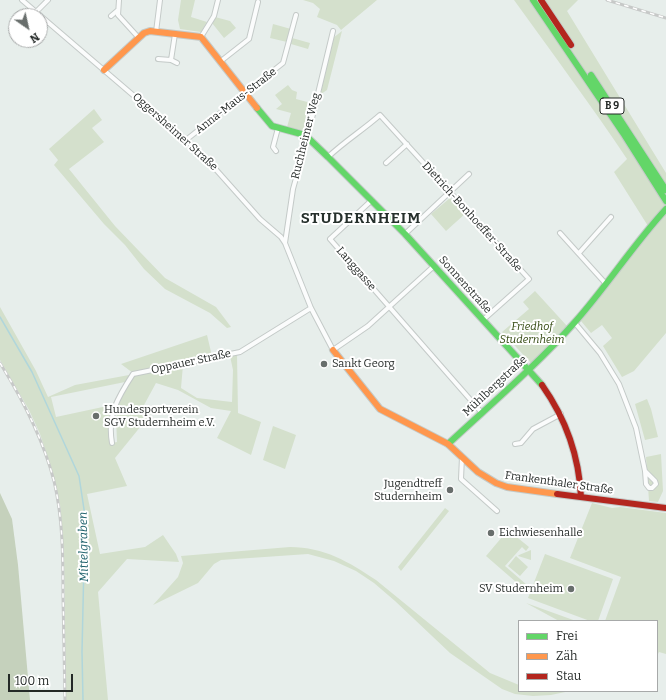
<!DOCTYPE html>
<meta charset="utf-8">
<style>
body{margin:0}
#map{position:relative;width:666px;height:700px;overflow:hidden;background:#e7eeeb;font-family:Bitter,serif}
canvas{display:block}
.legend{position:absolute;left:518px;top:620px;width:140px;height:72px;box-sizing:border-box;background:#fff;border:1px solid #a7a9a9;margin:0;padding:5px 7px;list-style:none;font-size:12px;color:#242927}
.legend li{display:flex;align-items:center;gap:8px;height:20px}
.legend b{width:20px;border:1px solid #a7a9a9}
.north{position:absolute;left:8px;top:8px;width:40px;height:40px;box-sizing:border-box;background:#fff;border:1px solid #a7a9a9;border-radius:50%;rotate:146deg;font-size:11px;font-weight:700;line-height:16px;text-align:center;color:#242927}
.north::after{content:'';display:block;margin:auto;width:14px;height:18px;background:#686e6c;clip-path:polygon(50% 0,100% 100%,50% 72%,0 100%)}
.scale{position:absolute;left:8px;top:674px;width:65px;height:18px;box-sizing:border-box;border:2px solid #242927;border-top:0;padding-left:5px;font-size:12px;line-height:14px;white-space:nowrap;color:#242927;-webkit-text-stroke:3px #fff;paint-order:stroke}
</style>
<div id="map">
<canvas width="666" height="700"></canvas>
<ul class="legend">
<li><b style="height:5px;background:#63d668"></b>Frei</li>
<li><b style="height:5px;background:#ff974d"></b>Zäh</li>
<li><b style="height:5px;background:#b3261e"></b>Stau</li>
</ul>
<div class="north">N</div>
<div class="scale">100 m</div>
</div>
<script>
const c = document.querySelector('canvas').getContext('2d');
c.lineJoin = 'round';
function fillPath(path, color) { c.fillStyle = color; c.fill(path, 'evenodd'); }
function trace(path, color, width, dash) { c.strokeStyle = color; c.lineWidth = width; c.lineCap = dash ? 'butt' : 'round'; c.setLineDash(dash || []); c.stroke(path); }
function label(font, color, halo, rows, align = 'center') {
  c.font = font + ' Bitter,serif'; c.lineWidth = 4; c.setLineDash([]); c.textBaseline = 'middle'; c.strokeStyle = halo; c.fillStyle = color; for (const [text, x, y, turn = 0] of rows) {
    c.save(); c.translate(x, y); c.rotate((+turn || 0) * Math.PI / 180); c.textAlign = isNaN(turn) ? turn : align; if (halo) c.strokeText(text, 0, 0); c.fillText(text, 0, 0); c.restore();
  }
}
const green = new Path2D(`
 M181 0H195L191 17 207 22 201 32 180 29 178 20Z
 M303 0H377L341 30 337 25 317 17 320 9 313 3Z
 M514 0H578L567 11 666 173V333L634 371 622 377 603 346 612 338 602 325 591 333 581 321 593 306 589 301 648 226 614 172 627 159C591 105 552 53 514 0Z
 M215 17 230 21 236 28 224 38 212 23Z
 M273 24 291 29 287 42 270 38Z
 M342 31 327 90 318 96 333 38Z
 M292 38 310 43 308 49 291 44Z
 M288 85 292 90 297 92 296 99 315 104 307 132 287 127 291 113 276 109 282 104 275 95Z
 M94 109 102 120 92 128 104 142 69 169 115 226 165 278 216 307 231 327 227 328 210 313 165 289 144 269 125 245 104 224 54 165 58 160 49 149Z
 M450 198 466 213 446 231 431 214Z
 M535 291 567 326 531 363 502 332 529 309 523 302Z
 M0 307 36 371 48 397 75 385 183 365 181 388 197 398 232 402 233 370 230 356 237 354 238 413 261 422 251 455 217 438 231 411 211 408 178 390 156 383 144 405 154 410 115 458 127 486 87 494 100 554 145 547 163 535 176 554 179 562 127 559 98 592 108 700H66L64 556 60 504 50 464 40 434 29 410 0 360ZM125 382 112 405 56 417 51 397ZM114 407 119 409 116 418 117 442 112 443 111 418Z
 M207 335 212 356 133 373 121 364Z
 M647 399 651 409 658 437 645 440 635 404Z
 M273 426 296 435 285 469 263 460Z
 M661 454 663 491 658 502 649 501 646 457Z
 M592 503 612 508 620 507 666 513V654L659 652 657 656V621H605L621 577 570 558Z
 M445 508 449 511 401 571 398 567Z
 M508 530 529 547 526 551 522 547 505 566 527 585 524 589 486 556Z
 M290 547C324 547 349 562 376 580L490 673 519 685V691H570L551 695 533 696 515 694 502 689 450 653 395 601 374 583 356 571 334 561 308 554 221 560 214 564 198 583 153 605 178 577 183 563 181 556Z
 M531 550V560L518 556 519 555Z
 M545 554 613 579 598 621H590L528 598Z
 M516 556 528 567 520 576 508 566Z
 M526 603 576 621H559Z`);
const forest = new Path2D(`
 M0 493 12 519 18 565 30 700H0Z`);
const stream = new Path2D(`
 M0 317 32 372 79 476 85 516 82 652 83 700`);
const street = new Path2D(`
 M22 0 203 155 260 219 281 237 285 243 311 308 333 350 368 326 434 266
 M119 0 118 15 138 37
 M36 12 48 0
 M111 16 118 10
 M156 32 160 0
 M201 37 214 16 218 0
 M158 59 171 60 175 34
 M171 60 177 63
 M221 61 249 39 258 2
 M186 140 283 63 296 15
 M276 151 273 147 278 128
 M328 157C345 141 363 130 380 115L529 279 483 320
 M386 163 407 144
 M372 200 330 239 482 413
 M560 233 606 284
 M405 234 469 174
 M285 243 293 189 308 135 333 31
 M579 253 611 217
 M575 323 600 353 619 384 636 428 645 471 655 481 656 484 652 488H649L646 484 645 471
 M112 443C107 415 118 397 133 374L240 352 311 308
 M515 444 521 443 533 429 561 414
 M462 457 461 479 497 511`);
const fast = new Path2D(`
 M533 0 623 133 666 201
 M591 75 666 190
 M257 108 272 126 305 135 328 157 405 234 542 385
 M448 444C491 404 536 366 575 322 607 286 633 245 666 209`);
const slow = new Path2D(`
 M104 70 144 33 150 31 201 37 257 108
 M333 350 380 409 448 444 478 472 496 483 507 487 557 494`);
const jam = new Path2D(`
 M541 0 571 45
 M542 385C566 419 579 455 581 497
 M557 494 666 508`);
const rail = new Path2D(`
 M607 0 666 18
 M0 363C23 400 43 439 54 481 63 519 63 558 63 596 64 631 64 665 65 700`);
const markers = [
 [324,364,4,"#686e6c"],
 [96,416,4,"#686e6c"],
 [450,490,4,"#686e6c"],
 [491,533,4,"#686e6c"],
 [571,589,4,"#686e6c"]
];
const shields = [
 [612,106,24]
];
const shieldNames = [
 ["B 9",612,106]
];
const streetNames = [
 ["Anna-Maus-Straße",236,101,-38],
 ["Oggersheimer Straße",175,132,42],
 ["Ruchheimer Weg",306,136,-76],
 ["Dietrich-Bonhoeffer-Straße",472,217,48],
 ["Langgasse",356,269,49],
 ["Sonnenstraße",465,285,48],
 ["Oppauer Straße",191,362,-12],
 ["Mühlbergstraße",495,386,-43],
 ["Frankenthaler Straße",559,483,8]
];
const parkNames = [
 ["Friedhof",532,327],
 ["Studernheim",532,340]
];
const poiNames = [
 ["Sankt Georg",332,364],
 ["Hundesportverein",104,410],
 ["SGV Studernheim e.V.",104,423],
 ["Jugendtreff",442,484,"right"],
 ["Studernheim",442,497,"right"],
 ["Eichwiesenhalle",499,533],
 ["SV Studernheim",563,589,"right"]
];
const waterNames = [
 ["Mittelgraben",84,547,-91]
];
const districtNames = [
 ["STUDERNHEIM",361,219]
];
fillPath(green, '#d4e0cc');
fillPath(forest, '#c5d1bc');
trace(stream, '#b0d6db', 1.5);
trace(street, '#c4cac8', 6);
trace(fast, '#c4cac8', 8);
trace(slow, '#c4cac8', 8);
trace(jam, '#c4cac8', 8);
trace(street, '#fbfcfc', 4);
trace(fast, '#63d668', 6);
trace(slow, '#ff974d', 6);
trace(jam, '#b3261e', 6);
trace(rail, '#c7c9c8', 3);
trace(rail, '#fff', 1.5, [4.5]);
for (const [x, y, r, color] of markers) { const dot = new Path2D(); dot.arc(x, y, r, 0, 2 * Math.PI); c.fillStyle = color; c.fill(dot); trace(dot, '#fff', 1.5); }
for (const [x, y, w] of shields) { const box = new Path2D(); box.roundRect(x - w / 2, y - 8, w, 16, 3); c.fillStyle = '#fff'; c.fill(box); trace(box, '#242927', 1); }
label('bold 10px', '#242927', null, shieldNames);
label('11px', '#242927', '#fff', streetNames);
label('italic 11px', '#32480f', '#fff', parkNames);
label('11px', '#242927', '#fff', poiNames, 'left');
label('italic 12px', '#1b5f69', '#fff', waterNames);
c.letterSpacing = '1px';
label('bold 15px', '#26302c', '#fff', districtNames);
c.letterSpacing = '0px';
</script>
